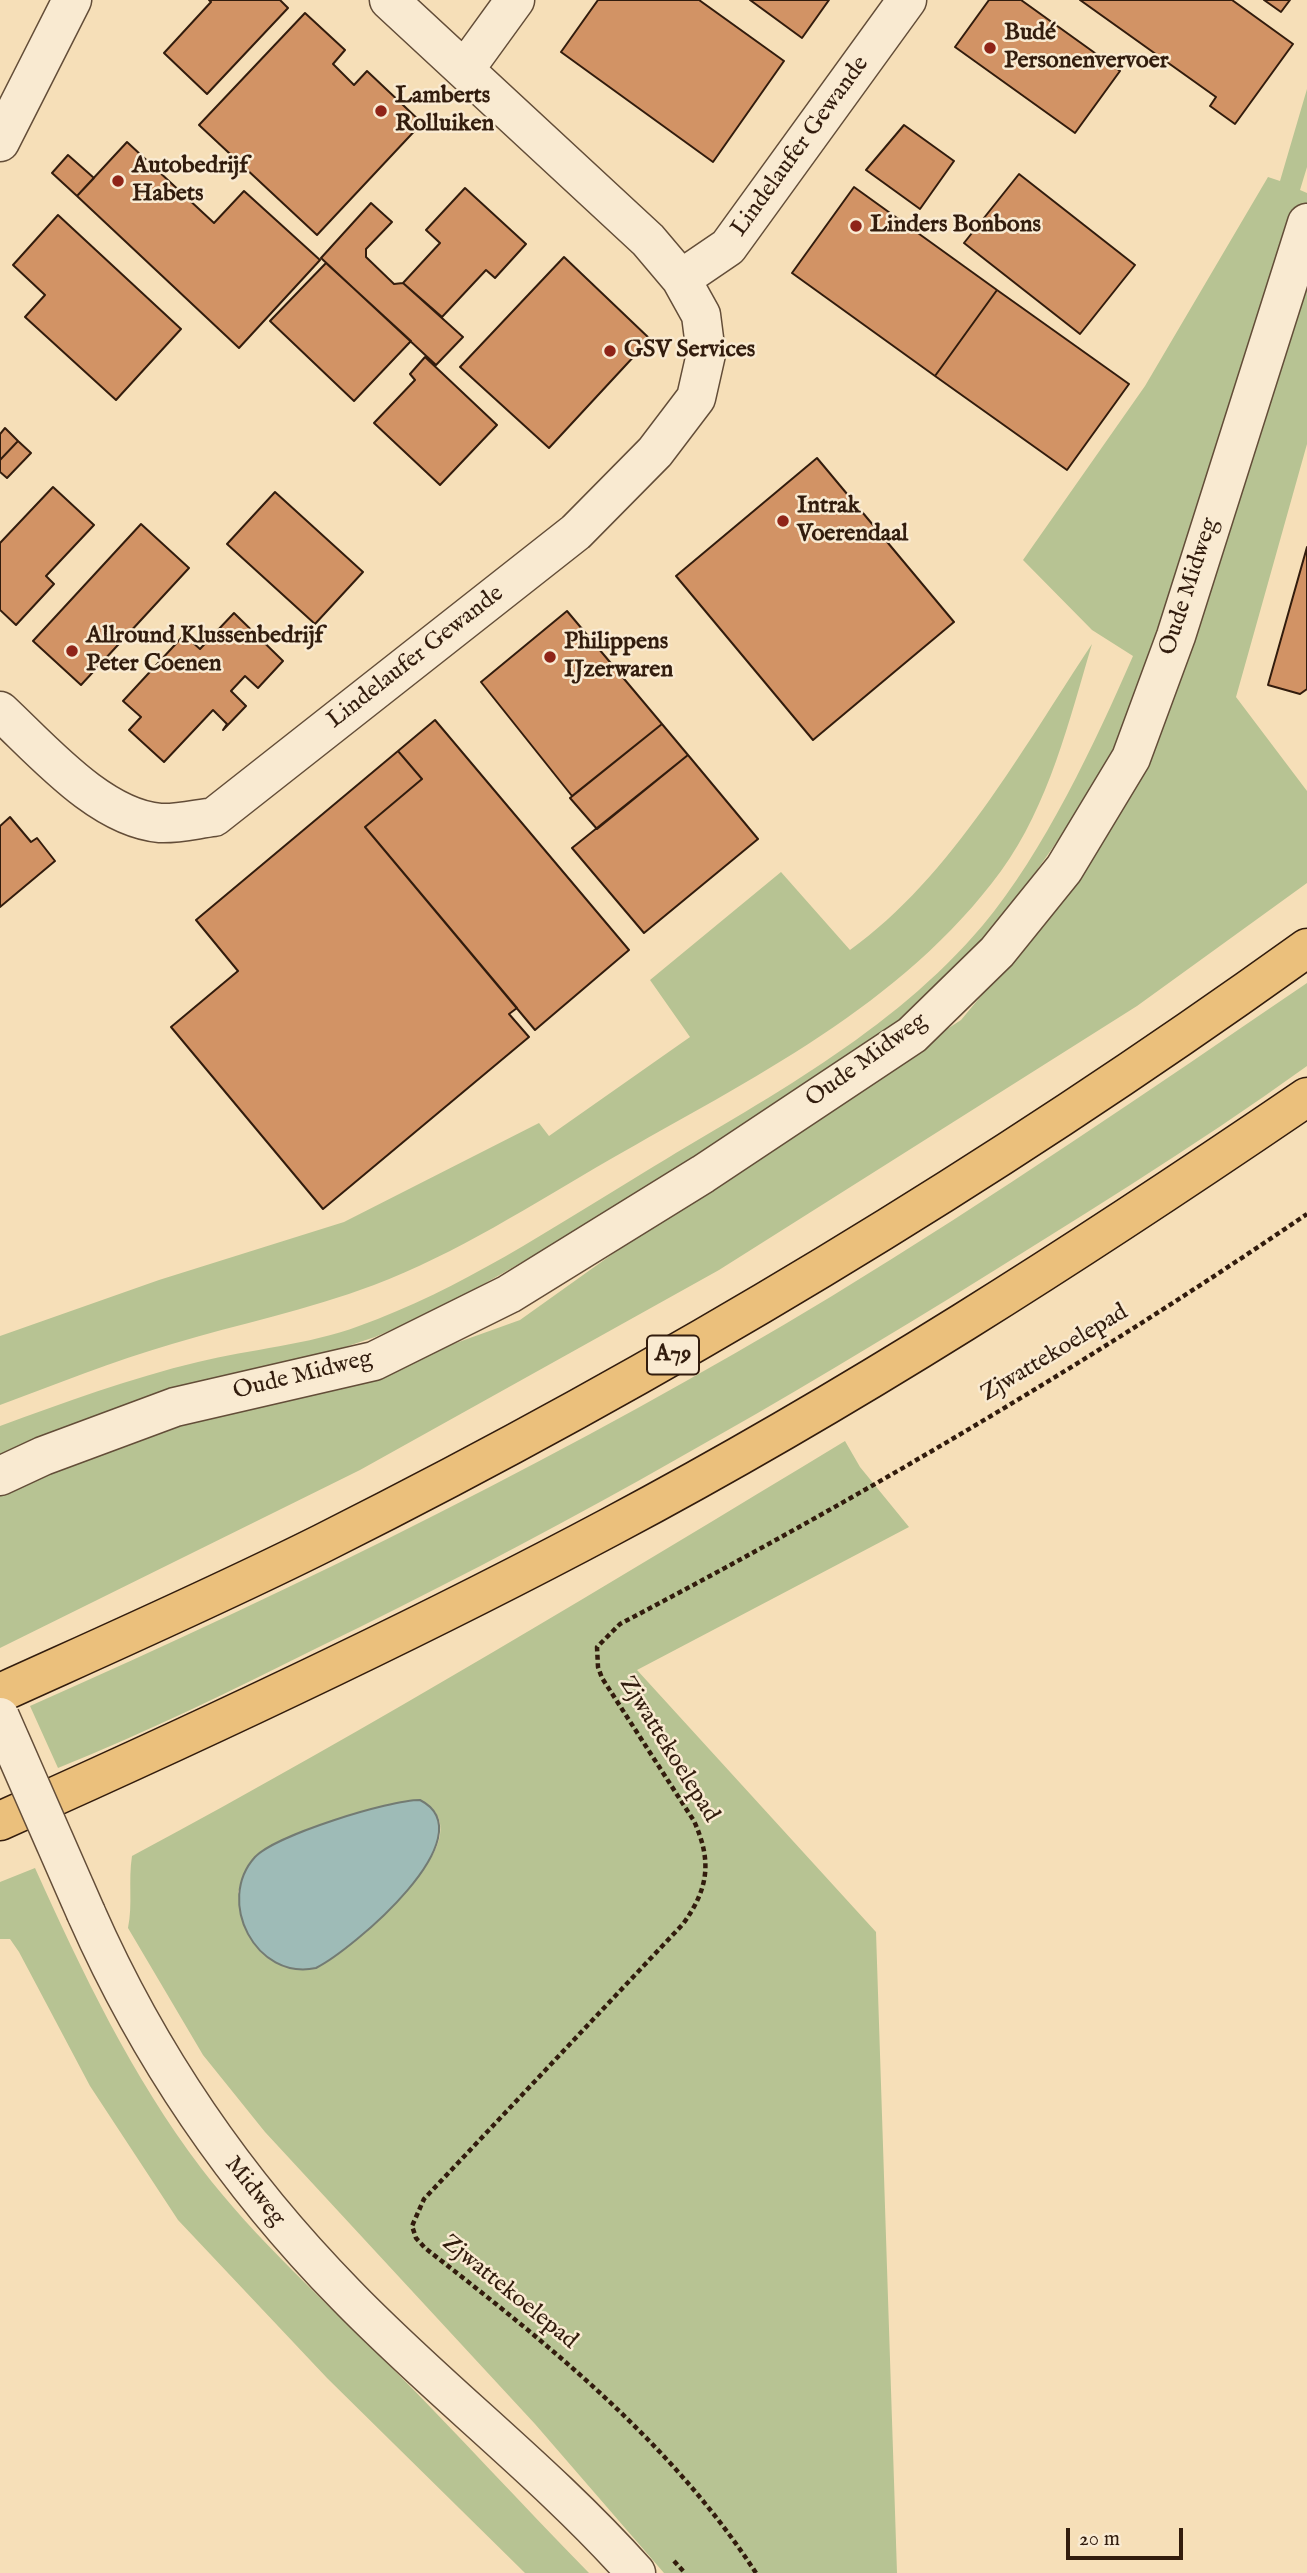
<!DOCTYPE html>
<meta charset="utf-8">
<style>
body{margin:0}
#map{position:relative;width:1307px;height:2573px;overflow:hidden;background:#f6dfb8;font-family:"IM FELL English",serif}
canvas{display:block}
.scale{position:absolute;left:1066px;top:2528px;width:117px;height:32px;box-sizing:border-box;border:4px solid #321c0d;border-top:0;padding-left:9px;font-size:21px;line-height:24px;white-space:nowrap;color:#321c0d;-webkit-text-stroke:5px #f9ead1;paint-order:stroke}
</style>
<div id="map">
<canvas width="1307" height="2573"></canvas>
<div class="scale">20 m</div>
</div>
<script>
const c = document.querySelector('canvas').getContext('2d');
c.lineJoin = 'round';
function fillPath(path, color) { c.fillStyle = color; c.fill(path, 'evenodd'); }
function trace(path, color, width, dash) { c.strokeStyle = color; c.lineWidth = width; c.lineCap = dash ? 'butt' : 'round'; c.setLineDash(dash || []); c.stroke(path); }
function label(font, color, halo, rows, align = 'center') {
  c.font = font + ' "IM FELL English",serif'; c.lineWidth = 5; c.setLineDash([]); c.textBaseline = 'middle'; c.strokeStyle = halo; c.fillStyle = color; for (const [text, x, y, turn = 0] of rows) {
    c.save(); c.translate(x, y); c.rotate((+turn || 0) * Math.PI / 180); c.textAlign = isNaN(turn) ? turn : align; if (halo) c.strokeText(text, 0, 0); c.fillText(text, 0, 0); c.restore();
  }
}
const green = new Path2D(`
 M1307 89V167L1300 190 1307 193V444L1236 697 1307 791V883L1137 1006 719 1270 360 1470 0 1648V1496L20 1485 161 1431 314 1394 520 1320 712 1183 961 1020 1081 876 1116 744 1084 803 1009 910 970 954 890 1029 844 1064 573 1233 440 1309 375 1337 306 1360 114 1409 67 1426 52 1440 0 1456V1426C65 1402 131 1378 198 1362 251 1349 308 1345 359 1326 460 1290 552 1228 643 1173 763 1100 891 1034 983 925 1044 852 1095 743 1133 656L1092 630 1023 560 1145 386 1268 177 1280 181Z
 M1092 644C1069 721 1049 805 1001 871 902 1006 750 1079 609 1160 533 1204 456 1254 374 1285 307 1310 239 1324 172 1344 113 1361 57 1384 0 1405V1336L159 1280 344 1222 539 1123 549 1136 690 1037 650 980 781 872 850 950C952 877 1023 748 1092 644Z
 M1307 983V1066C1192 1149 1070 1223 950 1298 745 1424 536 1542 319 1647 233 1690 147 1732 58 1768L30 1706C302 1586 577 1450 832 1296 994 1197 1150 1090 1307 983Z
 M845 1441 860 1467 909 1527 637 1670 876 1932 897 2573H664L535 2424 265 2132 203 2055 128 1928C133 1904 128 1881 132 1856 375 1726 610 1583 845 1441ZM420 1800C480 1830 392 1906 365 1929 350 1942 333 1962 314 1968 299 1972 285 1966 273 1960L238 1892C243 1882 246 1868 254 1858 270 1837 392 1800 420 1800Z
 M35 1868C82 1972 132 2077 201 2168 255 2239 328 2304 391 2367 458 2434 522 2505 589 2573H525L327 2378 178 2220 90 2086 19 1952 10 1939H0V1882Z`);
const water = new Path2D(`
 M420 1800C489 1835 352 1950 316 1968 256 1981 215 1901 255 1857 276 1835 389 1800 420 1800Z`);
const building = new Path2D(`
 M209 0H280L288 8 207 94 164 53 211 2Z
 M598 0H699L784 61 713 162 561 52Z
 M750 0H829L802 38Z
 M989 0H1021L1120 71 1075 133 955 47Z
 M1080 0H1232L1293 44 1235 124 1210 106 1216 97Z
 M1264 0H1290L1281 12Z
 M305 13 345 50 333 64 354 85 367 71 422 123 317 235 199 125Z
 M904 125 954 161 920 209 866 170Z
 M127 142 214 223 244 191 320 260 239 348 77 196Z
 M68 155 94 178 77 196 52 173Z
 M1019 174 1135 265 1080 334 964 243Z
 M854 187 997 290 935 376 792 273Z
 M465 188 526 244 495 278 486 270 442 317 403 283 440 243 426 230Z
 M371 203 392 222 366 249V257L394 284 403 283 463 337 436 365 321 258Z
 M58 215 181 329 116 400 25 317 45 295 13 265Z
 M564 257 650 339 549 448 460 367Z
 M326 263 411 341 354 401 270 321Z
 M997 290 1129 384 1067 470 935 376Z
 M425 357 497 425 440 485 374 423 415 380 410 374Z
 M5 428 18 441 0 460V434Z
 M18 441 31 453 7 478 0 472V460Z
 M817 458 954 622 813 740 676 576Z
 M53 487 94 525 46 576 54 584 16 625 0 610V543Z
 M275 492 363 572 315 624 227 544Z
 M141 524 189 568 81 685 33 641Z
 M1307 547V689L1300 694 1268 685Z
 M567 611 662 724 572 796 481 682Z
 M234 613 283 661 258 688 245 676 231 691 246 706 223 730 227 724 213 710 164 762 129 730 141 717 123 701 184 635 200 649Z
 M435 720 629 950 535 1030 365 827 422 779 398 751Z
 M662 724 688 755 597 829 570 798Z
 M398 751 422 779 365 827 517 1008 509 1014 529 1037 323 1209 171 1027 238 971 196 920Z
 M688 755 758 839 644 933 572 848Z
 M10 817 31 842 37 838 55 861 0 907V826Z`);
const path = new Path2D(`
 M674 2561 685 2573
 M756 2573C670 2441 548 2344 425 2248L416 2238 412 2226 424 2199 683 1924C709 1888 712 1861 694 1821L602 1678 598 1667 597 1647 620 1624C856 1500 1087 1364 1307 1214`);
const minor = new Path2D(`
 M465 69 515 0
 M0 142 72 0
 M681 279 728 247 907 0
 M0 711C42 750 100 818 160 823 177 824 197 819 214 817L576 532 655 452 696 398 706 354 701 315 681 279 648 240 389 0
 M0 1476 43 1456 175 1407 374 1361 509 1294 703 1174 912 1035 997 952 1064 869 1131 758 1176 636 1307 223
 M86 1913C149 2056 236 2183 346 2295 439 2391 547 2473 636 2573`);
const highway = new Path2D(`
 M0 1693C108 1644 217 1596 323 1543 666 1371 995 1172 1307 948
 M0 1821C206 1729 411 1633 610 1527 851 1399 1081 1251 1307 1097`);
const minorBridge = new Path2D(`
 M0 1717 86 1913`);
const markers = [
 [990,48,7,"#8f2418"],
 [381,111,7,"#8f2418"],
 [118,181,7,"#8f2418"],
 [856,226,7,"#8f2418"],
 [610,351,7,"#8f2418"],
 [783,521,7,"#8f2418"],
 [72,651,7,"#8f2418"],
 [550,657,7,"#8f2418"]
];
const shields = [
 [673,1355,52]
];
const shieldNames = [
 ["A79",673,1355]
];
const poiNames = [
 ["Budé",1004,34],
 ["Personenvervoer",1004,62],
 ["Lamberts",395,97],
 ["Rolluiken",395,125],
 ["Autobedrijf",132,167],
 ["Habets",132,195],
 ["Linders Bonbons",870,226],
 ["GSV Services",624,351],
 ["Intrak",797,507],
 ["Voerendaal",797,535],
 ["Allround Klussenbedrijf",86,637],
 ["Peter Coenen",86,665],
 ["Philippens",564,643],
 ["IJzerwaren",564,671]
];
const streetNames = [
 ["Lindelaufer Gewande",801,147,-54],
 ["Oude Midweg",1190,587,-72],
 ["Lindelaufer Gewande",416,658,-38],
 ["Oude Midweg",867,1061,-36],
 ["Zjwattekoelepad",1055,1354,-31],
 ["Oude Midweg",303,1376,-14],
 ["Zjwattekoelepad",668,1750,58],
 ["Midweg",254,2192,51],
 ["Zjwattekoelepad",509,2293,39]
];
fillPath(green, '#b7c393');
fillPath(water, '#9ebbb7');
trace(water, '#737b73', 2);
fillPath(building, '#d29365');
trace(building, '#321c0d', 2);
trace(minor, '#634d38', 41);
trace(highway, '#321c0d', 41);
trace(path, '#321c0d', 4.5, [5, 3.5]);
trace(minor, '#f9ead1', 38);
trace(highway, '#ebc07c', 38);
trace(minorBridge, '#634d38', 41, []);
trace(minorBridge, '#f9ead1', 38);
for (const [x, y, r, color] of markers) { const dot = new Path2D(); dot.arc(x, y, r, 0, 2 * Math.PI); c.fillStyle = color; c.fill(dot); trace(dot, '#f9ead1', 2.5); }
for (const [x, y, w] of shields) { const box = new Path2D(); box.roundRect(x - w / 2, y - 19.5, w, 39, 5); c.fillStyle = '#f9ead1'; c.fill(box); trace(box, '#321c0d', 2); }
label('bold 23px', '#321c0d', null, shieldNames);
label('bold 24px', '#321c0d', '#f9ead1', poiNames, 'left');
label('24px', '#321c0d', '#f9ead1', streetNames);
</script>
